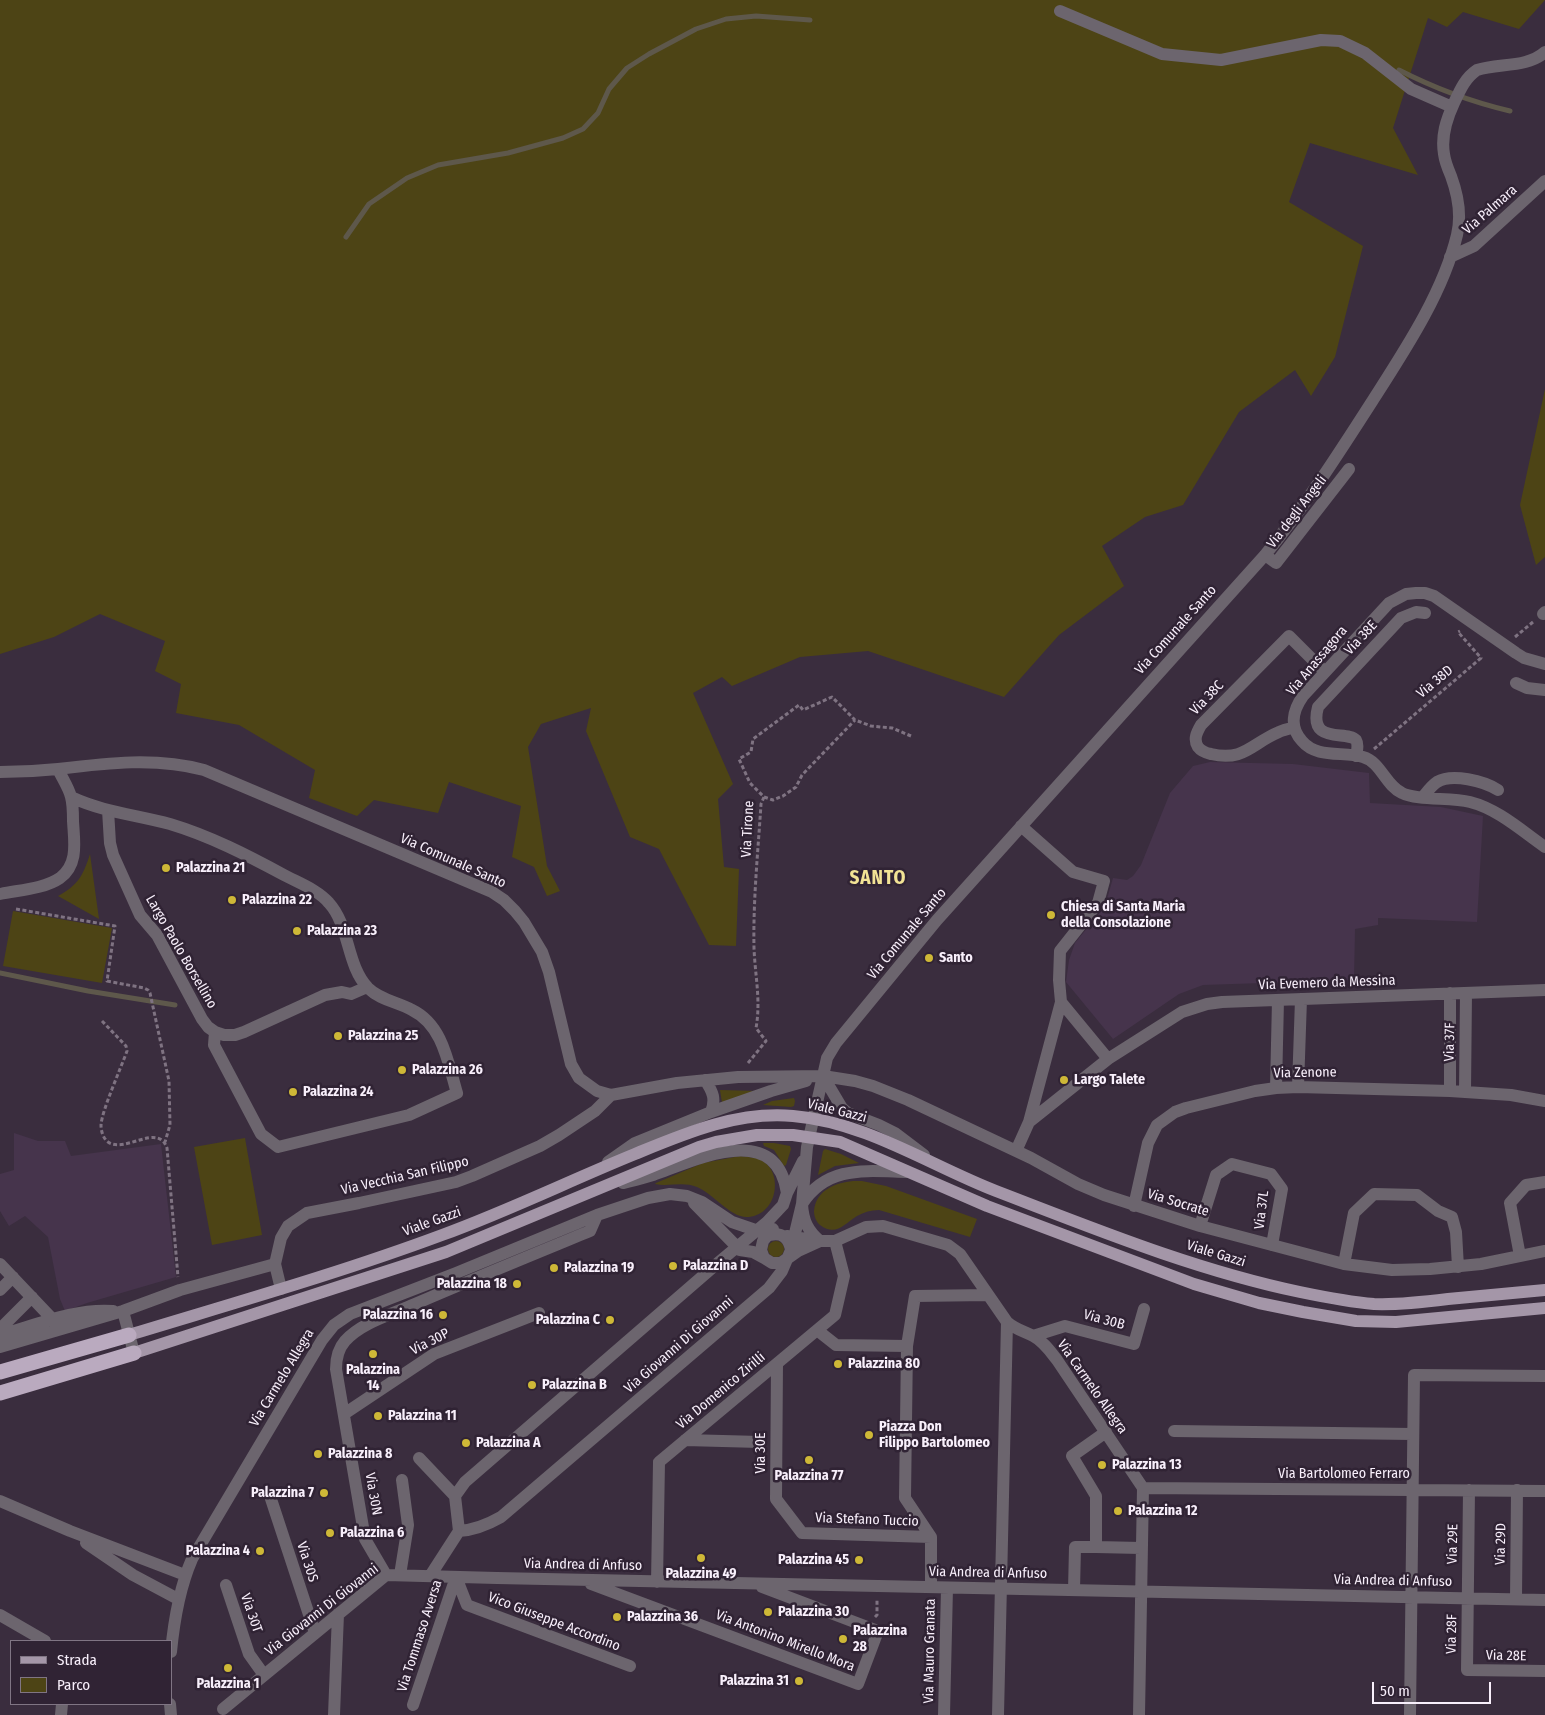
<!DOCTYPE html>
<style>
body{margin:0}
#map{position:relative;width:1545px;height:1715px;overflow:hidden;background:#3a2d3e;font-family:"Fira Sans Condensed",sans-serif}
canvas{display:block}
.legend{position:absolute;left:10px;top:1640px;width:162px;height:65px;box-sizing:border-box;background:#302334;border:1px solid #807584;margin:0;padding:6px 9px;list-style:none;font-size:15px;color:#f8effb}
.legend li{display:flex;align-items:center;gap:10px;height:25px}
.legend b{width:25px;border:1px solid #807584}
.scale{position:absolute;left:1372px;top:1682px;width:119px;height:22px;box-sizing:border-box;border:2px solid #f8effb;border-top:0;padding-left:6px;font-size:15px;line-height:18px;white-space:nowrap;color:#f8effb;-webkit-text-stroke:4px #302334;paint-order:stroke}
</style>
<div id="map">
<canvas width="1545" height="1715"></canvas>
<ul class="legend">
<li><b style="height:6px;background:#a496a8"></b>Strada</li>
<li><b style="height:14px;background:#4d4415"></b>Parco</li>
</ul>
<div class="scale">50 m</div>
</div>
<script>
const c = document.querySelector('canvas').getContext('2d');
c.lineJoin = 'round';
function fillPath(path, color) { c.fillStyle = color; c.fill(path, 'evenodd'); }
function trace(path, color, width, dash) { c.strokeStyle = color; c.lineWidth = width; c.lineCap = dash ? 'butt' : 'round'; c.setLineDash(dash || []); c.stroke(path); }
function label(font, color, halo, rows, align = 'center') {
  c.font = font + ' "Fira Sans Condensed",sans-serif'; c.lineWidth = 5; c.setLineDash([]); c.textBaseline = 'middle'; c.strokeStyle = halo; c.fillStyle = color; for (const [text, x, y, turn = 0] of rows) {
    c.save(); c.translate(x, y); c.rotate((+turn || 0) * Math.PI / 180); c.textAlign = isNaN(turn) ? turn : align; if (halo) c.strokeText(text, 0, 0); c.fillText(text, 0, 0); c.restore();
  }
}
const built = new Path2D(`
 M1210 762 1293 764 1369 773 1370 803 1441 807 1483 816 1477 922 1378 918V925L1355 929 1354 980 1203 985 1179 994 1113 1039 1066 982 1069 960 1075 943 1105 906 1113 878 1127 880 1133 876 1141 865 1170 793 1193 766Z
 M14 1133 38 1141H65L71 1156 161 1144 176 1277 87 1303 65 1311 60 1299 48 1237 25 1216 9 1226 0 1211V1174L14 1170Z`);
const green = new Path2D(`
 M0 0H1545L1519 29 1463 12 1447 27 1428 18 1393 128 1418 175 1310 143 1289 202 1363 246 1335 357 1311 396 1295 370 1239 412 1183 505 1145 517 1102 546 1124 586 1059 635 1004 697 868 651 800 657 732 686 722 677 693 693 733 784 718 799 724 867 739 869 736 946 709 945 659 849 630 837 586 731 591 708 541 724 528 747 547 866 560 891 547 896 534 867 512 857 521 806 449 782 438 813 374 800 357 816 309 798 315 770 239 725 176 713 181 684 155 671 165 641 100 614 54 637 0 654Z
 M1545 389V557L1536 565 1520 505Z
 M90 854 99 919 58 896C78 885 83 876 90 854Z
 M13 911 112 928 102 983 3 966Z
 M720 1090 758 1091 722 1103Z
 M794 1098 795 1101 794 1106 791 1107 763 1105 772 1101Z
 M245 1138 262 1235 212 1245 194 1147Z
 M763 1143H774L790 1146 791 1149 786 1165 784 1166 774 1150 764 1146Z
 M825 1149 841 1154 859 1163 835 1166 818 1175 823 1151Z
 M740 1156C746 1157 754 1157 759 1159 784 1169 779 1214 749 1217 731 1219 714 1194 697 1187 683 1181 669 1187 655 1184L656 1183 703 1163Z
 M853 1181H862L886 1186 977 1219 970 1237 879 1210C871 1210 864 1212 857 1216 844 1224 836 1237 820 1225 816 1222 814 1216 814 1211 816 1190 835 1183 853 1181Z
 M768 1249a8 8 0 1 1 16 0a8 8 0 1 1-16 0Z`);
const stream = new Path2D(`
 M1399 70C1434 88 1472 102 1510 111
 M346 237 369 204 407 178 438 165 508 153 563 138 583 129 598 113 609 89 627 68 649 54 696 29 726 19 756 16 810 20
 M0 973 88 991 175 1005`);
const path = new Path2D(`
 M1515 637 1533 622
 M1374 749 1481 658 1458 632 1460 631
 M764 797 773 800 783 796 796 787 802 775 855 720
 M16 909 115 926 107 981 144 988 148 990 150 993 169 1081 170 1125 165 1142
 M102 1021 126 1046 127 1051C121 1068 102 1110 101 1125 101 1131 103 1138 108 1142 125 1154 158 1122 167 1148L178 1277
 M748 1063 766 1041 756 1028C761 1001 755 975 754 948 753 900 758 852 761 804L764 797 750 783 739 759 751 752 753 739 799 705 803 710 832 697 855 720 871 726 892 728 911 736
 M875 1617 877 1615V1599`);
const minor = new Path2D(`
 M1060 11 1162 54 1221 60 1321 40 1340 41 1365 53 1411 89 1452 107
 M1450 257 1474 246 1545 181
 M1265 555 1276 563 1349 469
 M1543 614 1545 612
 M1545 664 1524 658 1516 653 1434 596 1425 593H1416L1406 594 1389 603 1303 696C1293 710 1289 727 1302 741 1317 759 1343 751 1363 757 1381 762 1385 785 1402 793 1418 801 1450 797 1470 802 1498 809 1522 831 1545 847
 M1516 683 1527 688 1545 690
 M1294 727C1289 729 1283 730 1279 732 1252 743 1244 762 1211 754 1206 753 1201 751 1198 747 1193 739 1197 732 1201 725L1289 636 1325 672
 M1356 756C1357 751 1359 745 1356 740 1347 730 1308 745 1318 707L1401 618 1416 612 1425 613
 M0 772C19 772 39 771 58 769 107 763 156 757 204 770L492 892 504 900 515 911 524 922 542 952 549 972 571 1064 579 1078 597 1091 611 1095 677 1083 738 1077 823 1076 855 1081 873 1086 908 1100 1031 1158 1078 1184 1104 1195 1200 1226 1344 1264 1392 1270 1430 1269 1481 1264 1545 1251
 M71 797C103 812 137 815 170 824 210 836 247 855 284 875 299 883 318 890 329 903 350 926 346 965 368 988 380 1000 398 1002 412 1010 443 1025 448 1063 457 1093L409 1115 278 1147 261 1134 214 1045 215 1032
 M1423 797C1427 792 1431 786 1437 782 1452 773 1484 781 1498 790
 M108 810 110 843 113 855 140 915 157 935 202 1019 208 1027 215 1032 224 1035H235L244 1032 325 995 342 992 351 994 367 987
 M1021 826 1073 872 1104 881 1098 903 1060 951 1059 980 1061 1002 1108 1059
 M0 894C19 890 44 889 60 878 79 864 74 841 73 821 73 813 73 804 71 797 69 788 62 778 58 769
 M823 1076 842 1108 848 1113 879 1125 895 1133 924 1155
 M705 1080C713 1092 716 1099 711 1112
 M1298 1087 1301 999
 M1276 1088 1278 1000
 M1450 1091V993
 M1465 1092 1466 993
 M1029 1122 1061 1002
 M1016 1151 1029 1122 1108 1059 1182 1012 1207 1004 1222 1002 1545 990
 M608 1162 635 1143 711 1112 771 1091 806 1081
 M623 1183C633 1181 643 1178 653 1175 696 1160 776 1120 787 1193
 M694 1203 740 1250 753 1252 764 1258
 M1134 1206 1148 1143 1157 1125 1175 1112 1186 1108 1255 1091 1276 1088 1298 1087 1450 1091 1511 1095 1545 1101
 M1200 1226 1216 1175 1232 1164 1271 1174 1282 1189 1272 1245
 M773 1229 763 1241 761 1250 764 1258 772 1263H781L798 1251 820 1241
 M787 1236 820 1241H835L866 1227 883 1226 948 1245 960 1254 1007 1322C1015 1329 1023 1331 1033 1336 1043 1341 1050 1351 1057 1360L1143 1488 1139 1715
 M820 1241C808 1231 803 1221 802 1204 827 1165 866 1171 906 1172
 M1520 1256 1510 1203 1526 1185 1545 1182
 M0 1264 58 1325
 M275 1264 281 1289
 M1344 1264 1354 1213 1374 1194 1417 1195 1438 1211 1452 1217 1456 1232 1458 1267
 M0 1290 13 1277
 M123 1311 134 1353
 M0 1329 32 1297
 M817 1330 836 1345 907 1346
 M0 1335C36 1325 75 1308 113 1311
 M1033 1336 1065 1326 1134 1344 1144 1309
 M0 1347 123 1311 180 1290 275 1264 281 1238 288 1226 307 1213 359 1203 456 1182 472 1176 540 1146 559 1135 595 1111 611 1095
 M777 1364 776 1499 802 1533 931 1537
 M344 1414 434 1354 539 1313
 M1174 1431 1413 1434
 M685 1440 760 1442
 M419 1458 455 1496
 M1143 1488 1545 1491
 M1469 1490 1467 1670 1545 1671
 M271 1499 315 1633
 M0 1501 70 1531 185 1575
 M459 1531C475 1530 487 1525 501 1517L769 1288 782 1271 791 1250 802 1204 807 1147 827 1058 836 1043 937 920 1265 555C1305 506 1339 453 1373 400 1405 350 1443 293 1457 235 1462 214 1458 195 1451 176 1448 169 1445 162 1444 154 1441 136 1446 120 1454 103 1460 90 1465 78 1477 70 1499 63 1527 68 1545 52
 M931 1537 905 1498 907 1346 915 1296 988 1295
 M86 1543 133 1575 178 1599
 M1096 1547 1141 1548
 M386 1575 365 1539 336 1369C336 1359 338 1349 345 1341 362 1322 393 1314 415 1304 473 1279 532 1255 590 1231L597 1215
 M400 1575 408 1525 402 1480
 M430 1576 459 1531 455 1496 465 1482 719 1262 767 1222 783 1205 787 1193 803 1161
 M456 1577 467 1605 630 1666
 M657 1582 659 1462 835 1315 844 1276 835 1241
 M591 1584 858 1684 878 1631 762 1587
 M226 1585 249 1654 264 1675
 M931 1587V1537
 M1074 1590 1075 1547H1096V1496L1072 1456 1106 1432
 M1516 1599 1517 1490
 M0 1615 45 1641
 M171 1652C174 1620 179 1589 192 1559L322 1340 334 1325 350 1314 456 1273 597 1215 648 1198 670 1194 687 1196 702 1202 732 1222 770 1235C782 1232 789 1238 791 1250
 M170 1704 171 1715
 M413 1705 456 1577
 M223 1709 386 1575 497 1578 1545 1600
 M61 1715 62 1704
 M334 1715 338 1614
 M944 1715 947 1588
 M998 1715 1007 1322
 M1410 1715 1414 1375 1545 1376`);
const major = new Path2D(`
 M129 1335C234 1303 340 1273 442 1235 508 1211 571 1180 635 1154 686 1133 737 1111 793 1116 866 1122 929 1165 996 1191 1095 1229 1195 1270 1300 1292 1324 1297 1349 1302 1374 1304 1398 1305 1424 1302 1448 1299 1481 1296 1513 1293 1545 1290
 M134 1353 446 1252 699 1147 716 1142 757 1135H793L840 1142 987 1206 1194 1284 1259 1303 1303 1312 1356 1321 1396 1322 1545 1308`);
const highway = new Path2D(`
 M0 1372 129 1335
 M0 1393 134 1353`);
const markers = [
 [166,868,5,"#ceb837"],
 [232,900,5,"#ceb837"],
 [1051,915,5,"#ceb837"],
 [297,931,5,"#ceb837"],
 [929,958,5,"#ceb837"],
 [338,1036,5,"#ceb837"],
 [402,1070,5,"#ceb837"],
 [1064,1080,5,"#ceb837"],
 [293,1092,5,"#ceb837"],
 [673,1266,5,"#ceb837"],
 [554,1268,5,"#ceb837"],
 [517,1284,5,"#ceb837"],
 [443,1315,5,"#ceb837"],
 [610,1320,5,"#ceb837"],
 [373,1354,5,"#ceb837"],
 [838,1364,5,"#ceb837"],
 [532,1385,5,"#ceb837"],
 [378,1416,5,"#ceb837"],
 [869,1435,5,"#ceb837"],
 [466,1443,5,"#ceb837"],
 [318,1454,5,"#ceb837"],
 [809,1460,5,"#ceb837"],
 [1102,1465,5,"#ceb837"],
 [324,1493,5,"#ceb837"],
 [1118,1511,5,"#ceb837"],
 [330,1533,5,"#ceb837"],
 [260,1551,5,"#ceb837"],
 [701,1558,5,"#ceb837"],
 [859,1560,5,"#ceb837"],
 [768,1612,5,"#ceb837"],
 [617,1617,5,"#ceb837"],
 [843,1639,5,"#ceb837"],
 [228,1668,5,"#ceb837"],
 [799,1681,5,"#ceb837"]
];
const streetNames = [
 ["Via Palmara",1490,210,-41],
 ["Via degli Angeli",1297,512,-52],
 ["Via Comunale Santo",1176,630,-48],
 ["Via 38E",1361,638,-47],
 ["Via Anassagora",1317,661,-50],
 ["Via 38D",1435,682,-40],
 ["Via 38C",1207,698,-46],
 ["Via Tirone",748,829,-87],
 ["Via Comunale Santo",453,861,24],
 ["Via Comunale Santo",907,934,-50],
 ["Largo Paolo Borsellino",181,952,60],
 ["Via Evemero da Messina",1327,983,-2],
 ["Via 37F",1450,1042,-89],
 ["Via Zenone",1305,1073,-1],
 ["Viale Gazzi",837,1111,14],
 ["Via Vecchia San Filippo",405,1176,-13],
 ["Via Socrate",1178,1203,17],
 ["Via 37L",1262,1210,-83],
 ["Viale Gazzi",432,1222,-20],
 ["Viale Gazzi",1216,1254,17],
 ["Via 30B",1104,1320,15],
 ["Via 30P",430,1342,-27],
 ["Via Giovanni Di Giovanni",679,1345,-41],
 ["Via Carmelo Allegra",282,1378,-59],
 ["Via Carmelo Allegra",1092,1387,55],
 ["Via Domenico Zirilli",721,1391,-40],
 ["Via 30E",761,1453,-90],
 ["Via Bartolomeo Ferraro",1344,1474],
 ["Via 30N",373,1494,80],
 ["Via Stefano Tuccio",867,1520,2],
 ["Via 29E",1453,1544,-89],
 ["Via 29D",1501,1544,-89],
 ["Via 30S",307,1562,72],
 ["Via Andrea di Anfuso",583,1565,1],
 ["Via Andrea di Anfuso",988,1573,1],
 ["Via Andrea di Anfuso",1393,1581,1],
 ["Via Giovanni Di Giovanni",322,1610,-38],
 ["Via 30T",251,1613,71],
 ["Vico Giuseppe Accordino",554,1622,21],
 ["Via 28F",1452,1634,-89],
 ["Via Tommaso Aversa",420,1636,-72],
 ["Via Antonino Mirello Mora",785,1641,21],
 ["Via Mauro Granata",930,1651,-89],
 ["Via 28E",1506,1656,1]
];
const poiNames = [
 ["Palazzina 21",176,868],
 ["Palazzina 22",242,900],
 ["Chiesa di Santa Maria",1061,907],
 ["della Consolazione",1061,923],
 ["Palazzina 23",307,931],
 ["Santo",939,958],
 ["Palazzina 25",348,1036],
 ["Palazzina 26",412,1070],
 ["Largo Talete",1074,1080],
 ["Palazzina 24",303,1092],
 ["Palazzina D",683,1266],
 ["Palazzina 19",564,1268],
 ["Palazzina 18",507,1284,"right"],
 ["Palazzina 16",433,1315,"right"],
 ["Palazzina C",600,1320,"right"],
 ["Palazzina 80",848,1364],
 ["Palazzina",373,1370,"center"],
 ["14",373,1386,"center"],
 ["Palazzina B",542,1385],
 ["Palazzina 11",388,1416],
 ["Piazza Don",879,1427],
 ["Filippo Bartolomeo",879,1443],
 ["Palazzina A",476,1443],
 ["Palazzina 8",328,1454],
 ["Palazzina 13",1112,1465],
 ["Palazzina 77",809,1476,"center"],
 ["Palazzina 7",314,1493,"right"],
 ["Palazzina 12",1128,1511],
 ["Palazzina 6",340,1533],
 ["Palazzina 4",250,1551,"right"],
 ["Palazzina 45",849,1560,"right"],
 ["Palazzina 49",701,1574,"center"],
 ["Palazzina 30",778,1612],
 ["Palazzina 36",627,1617],
 ["Palazzina",853,1631],
 ["28",853,1647],
 ["Palazzina 31",789,1681,"right"],
 ["Palazzina 1",228,1684,"center"]
];
const districtNames = [
 ["SANTO",878,879]
];
fillPath(built, '#46344c');
fillPath(green, '#4d4415');
trace(stream, '#5e584b', 5);
trace(path, '#7f7382', 3, [4, 2.5]);
trace(minor, '#6c656e', 12);
trace(major, '#a496a8', 12);
trace(highway, '#baaabf', 15);
for (const [x, y, r, color] of markers) { const dot = new Path2D(); dot.arc(x, y, r, 0, 2 * Math.PI); c.fillStyle = color; c.fill(dot); trace(dot, '#302334', 2); }
label('14px', '#f8effb', '#302334', streetNames);
label('bold 14px', '#f8effb', '#302334', poiNames, 'left');
c.letterSpacing = '1px';
label('bold 19px', '#f2e395', '#302334', districtNames);
c.letterSpacing = '0px';
</script>
